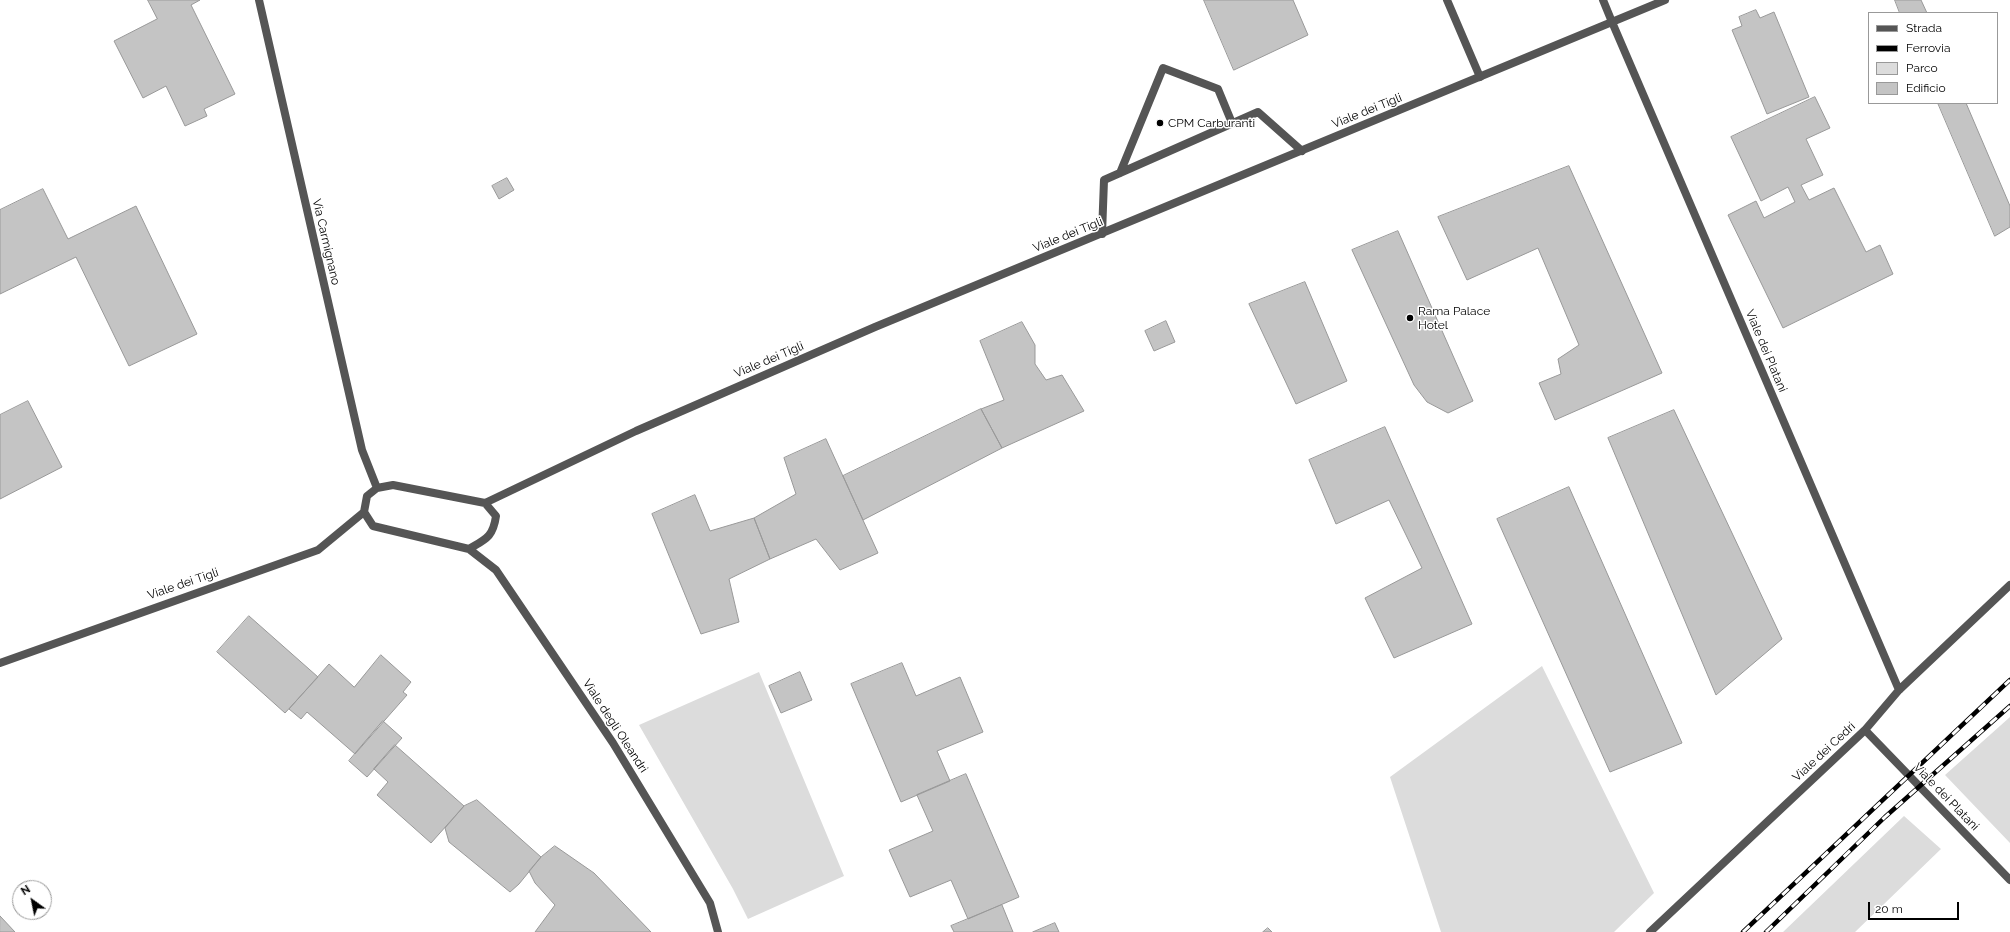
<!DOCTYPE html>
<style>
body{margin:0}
#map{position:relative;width:2010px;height:932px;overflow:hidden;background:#fff;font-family:Raleway,sans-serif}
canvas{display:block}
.legend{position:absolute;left:1868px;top:12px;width:130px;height:92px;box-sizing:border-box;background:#fff;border:1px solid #999;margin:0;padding:5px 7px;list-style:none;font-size:12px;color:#000}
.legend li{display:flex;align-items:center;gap:8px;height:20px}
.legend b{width:20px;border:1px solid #999}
.north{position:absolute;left:12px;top:880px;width:40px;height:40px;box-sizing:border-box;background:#fff;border:1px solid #999;border-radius:50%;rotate:327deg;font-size:11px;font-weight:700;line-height:16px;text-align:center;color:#000}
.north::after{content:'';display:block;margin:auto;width:14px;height:18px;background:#000;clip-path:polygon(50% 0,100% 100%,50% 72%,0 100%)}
.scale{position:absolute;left:1868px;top:902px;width:91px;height:18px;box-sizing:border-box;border:2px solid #000;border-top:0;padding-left:5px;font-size:12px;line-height:14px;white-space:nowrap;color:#000;-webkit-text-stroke:3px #fff;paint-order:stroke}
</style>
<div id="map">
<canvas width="2010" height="932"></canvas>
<ul class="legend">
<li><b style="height:5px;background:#555"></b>Strada</li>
<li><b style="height:5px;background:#000"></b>Ferrovia</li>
<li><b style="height:11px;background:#dcdcdc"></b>Parco</li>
<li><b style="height:11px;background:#c4c4c4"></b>Edificio</li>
</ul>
<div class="north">N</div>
<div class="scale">20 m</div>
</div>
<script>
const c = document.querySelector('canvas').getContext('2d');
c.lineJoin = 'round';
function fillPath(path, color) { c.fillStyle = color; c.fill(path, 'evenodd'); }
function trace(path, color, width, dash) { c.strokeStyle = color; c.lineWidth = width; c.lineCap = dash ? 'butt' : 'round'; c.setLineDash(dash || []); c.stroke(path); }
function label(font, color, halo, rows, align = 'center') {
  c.font = font + ' Raleway,sans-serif'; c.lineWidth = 3; c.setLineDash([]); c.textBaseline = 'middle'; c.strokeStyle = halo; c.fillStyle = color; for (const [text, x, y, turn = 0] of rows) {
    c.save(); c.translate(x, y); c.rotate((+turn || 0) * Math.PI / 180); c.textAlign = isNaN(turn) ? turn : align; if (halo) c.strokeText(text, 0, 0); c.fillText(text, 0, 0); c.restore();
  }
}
const green = new Path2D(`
 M1542 666 1654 893 1614 932H1441L1390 777Z
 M759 672 844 876 748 919 733 889 639 725Z
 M2010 717V843L1945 775Z
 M1904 816 1941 849 1855 932H1783Z`);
const building = new Path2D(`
 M148 0H200L191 5 235 94 204 109 207 116 185 126 166 86 143 98 114 41 157 19Z
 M1204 0H1293L1308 35 1234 70Z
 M1895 0H1921L1927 13H1900Z
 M1756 10 1760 18 1774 12 1809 97 1767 114 1732 30 1742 26 1739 17Z
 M1815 97 1830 128 1806 139 1823 175 1801 185 1809 200 1834 188 1866 252 1880 245 1893 274 1783 328 1728 215 1756 201 1764 218 1795 202 1788 187 1761 201 1731 137Z
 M1938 103H1966L2010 206V227L1995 236Z
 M1569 166 1662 373 1555 420 1539 383 1561 374 1558 359 1579 345 1538 248 1467 280 1438 217Z
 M507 178 514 190 499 199 492 186Z
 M43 189 68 239 136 206 197 334 129 366 76 257 0 294V210Z
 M1398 231 1473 401 1448 413 1427 402 1414 385 1352 250Z
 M1305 282 1347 381 1296 404 1249 304Z
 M1166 321 1175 342 1154 351 1145 331Z
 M1022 322 1035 345V364L1046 380 1062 375 1084 411 1002 448 981 409 1004 400 980 341Z
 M28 401 62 467 0 499V415Z
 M981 409 1002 448 863 520 843 476Z
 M1674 410 1782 639 1716 695 1608 438Z
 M1385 427 1472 624 1394 658 1365 598 1422 568 1389 500 1336 524 1309 460Z
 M826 439 878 553 840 570 816 539 770 559 754 518 796 494 784 458Z
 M1569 487 1682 743 1610 772 1497 519Z
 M695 495 710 531 754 518 770 559 729 579 739 622 701 634 652 514Z
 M249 616 318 677 285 713 217 652Z
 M381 655 411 682 403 692 407 695 355 754 307 712 301 719 289 709 329 664 354 687Z
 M902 663 916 696 960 677 983 732 937 751 950 781 901 802 851 684Z
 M800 672 812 700 781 713 769 686Z
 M383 721 402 738 367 777 349 761Z
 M395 745 464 806 431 843 377 795 388 782 374 769Z
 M966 774 1019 897 968 919 951 880 910 897 889 850 933 831 917 795Z
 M477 800 541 857 519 884 510 892 449 842 445 828 464 806Z
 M555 846 594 873 651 932H535L555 905 535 883 529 871 541 857Z
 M1002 905 1013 932H954L951 926Z
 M0 916 15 932H0Z
 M1055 923 1059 932H1033Z
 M1268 928 1272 932H1263Z`);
const lane = new Path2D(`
 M1447 0 1480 77
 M1603 0 1612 22
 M1120 173 1163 68 1218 89 1232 123
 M1102 234 1104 180 1258 112 1302 151`);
const street = new Path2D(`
 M259 0 362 450 377 488
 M1612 22 1899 690
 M393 485 485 503 496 516C493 537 486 539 469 549L373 526 364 512 367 496 377 488Z
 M485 503 636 431 875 327 1665 0
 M469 549 496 570 613 743 710 903 718 932
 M0 663 318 550 364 512
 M1865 730 2010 880
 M1650 932 1865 730 1899 690 2010 585`);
const rail = new Path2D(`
 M1743 932 2010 680
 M1766 932 1885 817 2010 706`);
const markers = [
 [1160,123,4,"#000"],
 [1410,318,4,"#000"]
];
const streetNames = [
 ["Viale dei Tigli",1367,111,-22],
 ["Viale dei Tigli",1068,235,-22],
 ["Via Carmignano",326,242,77],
 ["Viale dei Platani",1766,351,67],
 ["Viale dei Tigli",769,360,-23],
 ["Viale dei Tigli",183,584,-19],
 ["Viale degli Oleandri",615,726,57],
 ["Viale dei Cedri",1824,752,-43],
 ["Viale dei Platani",1946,797,46]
];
const poiNames = [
 ["CPM Carburanti",1168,123],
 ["Rama Palace",1418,311],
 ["Hotel",1418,325]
];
fillPath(green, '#dcdcdc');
fillPath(building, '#c4c4c4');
trace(building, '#999', 1);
trace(lane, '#555', 8);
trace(street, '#555', 8);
trace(rail, '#000', 4.5);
trace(rail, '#fff', 3, [9]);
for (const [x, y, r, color] of markers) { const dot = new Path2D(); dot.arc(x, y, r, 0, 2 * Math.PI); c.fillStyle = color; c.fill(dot); trace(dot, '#fff', 1.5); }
label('12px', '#000', '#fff', streetNames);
label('12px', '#000', '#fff', poiNames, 'left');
</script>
